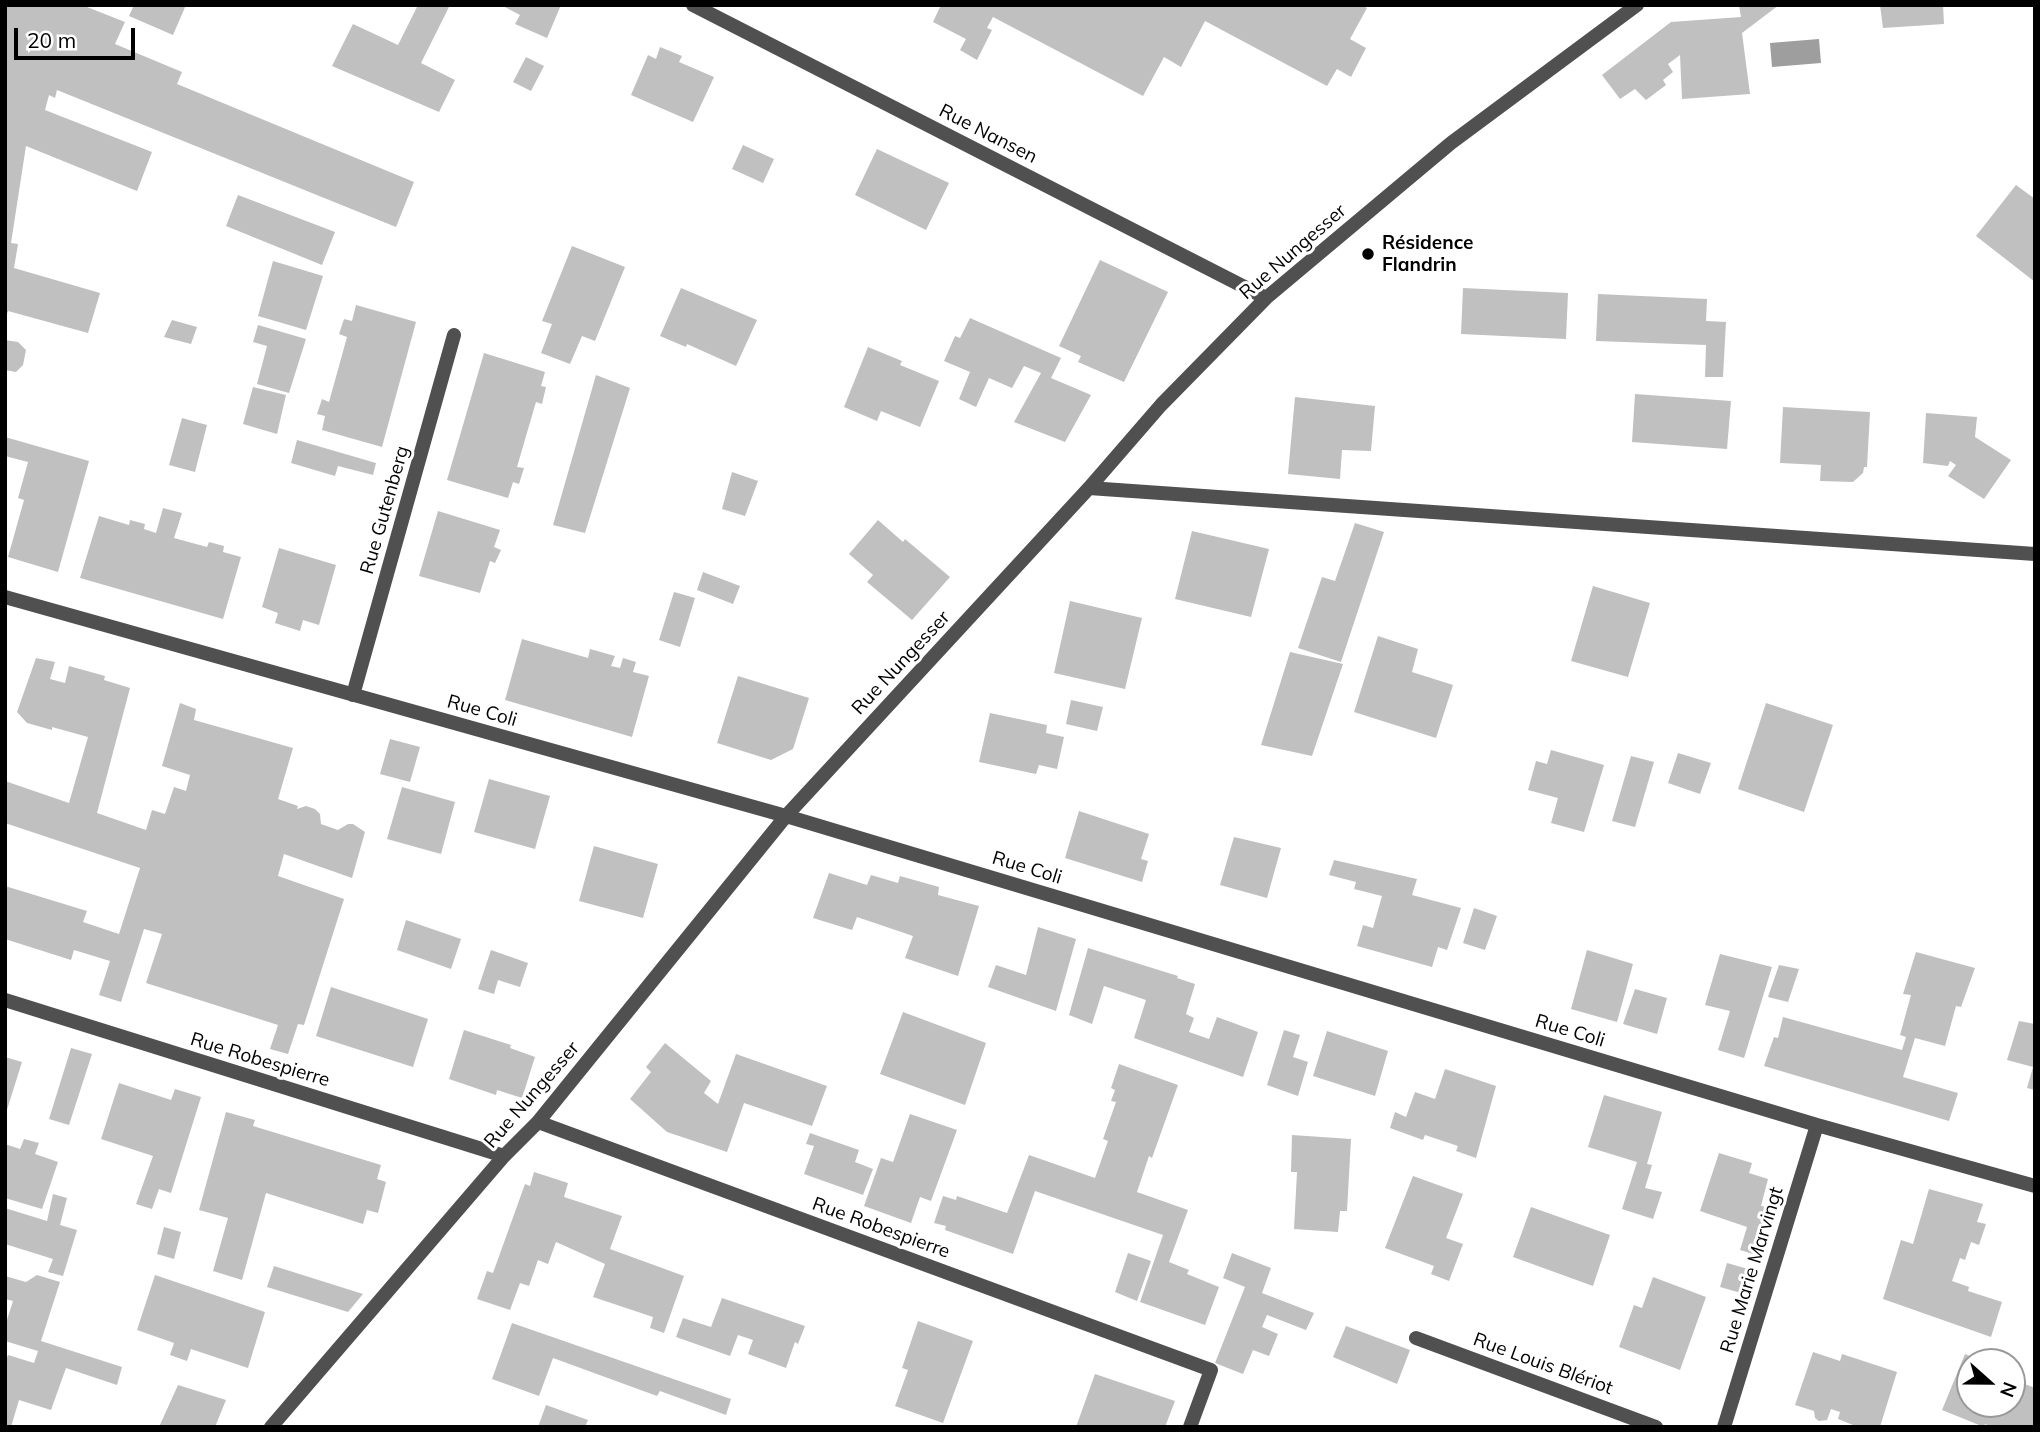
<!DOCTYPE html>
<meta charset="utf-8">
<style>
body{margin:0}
#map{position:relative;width:2040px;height:1432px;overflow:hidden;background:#fff;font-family:Mulish,sans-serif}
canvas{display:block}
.frame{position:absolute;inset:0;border:7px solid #000;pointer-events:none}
.north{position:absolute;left:1956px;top:1348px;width:70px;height:70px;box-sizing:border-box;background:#fff;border:2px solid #999;border-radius:50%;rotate:111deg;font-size:19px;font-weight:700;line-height:28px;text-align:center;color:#000}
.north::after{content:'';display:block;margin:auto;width:24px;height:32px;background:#000;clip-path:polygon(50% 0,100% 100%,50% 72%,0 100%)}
.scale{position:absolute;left:14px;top:28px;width:121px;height:32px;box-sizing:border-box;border:4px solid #000;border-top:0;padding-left:9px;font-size:21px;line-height:24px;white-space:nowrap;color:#000;-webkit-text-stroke:5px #fff;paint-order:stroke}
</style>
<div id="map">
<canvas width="2040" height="1432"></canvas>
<div class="frame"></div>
<div class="north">N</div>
<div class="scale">20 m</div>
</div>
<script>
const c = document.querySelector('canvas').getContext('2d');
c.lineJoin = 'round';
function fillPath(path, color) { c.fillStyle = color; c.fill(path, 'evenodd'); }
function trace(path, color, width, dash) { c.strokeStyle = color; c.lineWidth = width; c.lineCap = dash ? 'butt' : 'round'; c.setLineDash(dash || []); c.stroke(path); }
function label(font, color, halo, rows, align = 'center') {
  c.font = font + ' Mulish,sans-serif'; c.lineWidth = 6; c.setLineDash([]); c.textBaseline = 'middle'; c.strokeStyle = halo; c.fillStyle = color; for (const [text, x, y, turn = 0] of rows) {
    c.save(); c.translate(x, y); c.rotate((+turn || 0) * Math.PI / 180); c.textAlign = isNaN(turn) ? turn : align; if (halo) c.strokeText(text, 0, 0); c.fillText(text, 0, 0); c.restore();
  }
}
const water = new Path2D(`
 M1819 39 1821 63 1772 67 1770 43Z`);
const building = new Path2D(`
 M5 5H82L125 22 115 44 182 72 177 84 414 182 396 227 57 90 55 98 49 95 45 110 152 152 137 191 26 146 11 243 18 244 14 268 100 293 88 333 8 311 5 320Z
 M134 5H186L173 35 129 16Z
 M418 5H450L421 63 455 80 439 112 332 66 353 24 398 45Z
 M501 5H561L547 38 515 24 520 15Z
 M941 5H1362L1367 8 1350 39 1366 48 1351 77 1337 69 1327 86 1205 21 1181 67 1164 57 1143 96 993 17 987 28 992 30 977 60 960 50 966 39 933 22Z
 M1739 5H1779L1742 33 1750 94 1682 99 1680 55 1668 64 1673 72 1663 80 1666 85 1646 100 1635 89 1620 99 1602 75 1671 22 1741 17Z
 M1880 5H1943L1944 24 1883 28Z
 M660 47 682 56 679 62 714 77 693 122 631 95 648 55 656 59Z
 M526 57 544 66 531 91 513 82Z
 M743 145 774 159 763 183 732 169Z
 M877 149 949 183 926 230 855 195Z
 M2016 185 2035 199V282L1976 236Z
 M238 195 335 232 322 265 226 226Z
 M572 246 625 267 595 341 582 336 570 364 541 353 552 324 542 321Z
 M1100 260 1168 292 1124 382 1078 362 1081 356 1059 346Z
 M273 261 323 276 306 330 258 316Z
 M681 288 757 320 736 366 687 344 686 347 660 336Z
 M1463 288 1568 293 1566 339 1461 334Z
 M1598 294 1707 299 1706 321 1726 322 1723 377H1705L1706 345 1596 341Z
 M356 305 416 322 382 447 322 430 325 416 317 414 322 399 329 402 347 337 339 334 344 319 352 321Z
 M970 318 1061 358 1051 378 1091 395 1065 442 1014 422 1041 373 1024 366 1012 388 989 378 976 407 959 399 970 372 944 361 955 336 960 338Z
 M172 320 197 327 191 344 164 337Z
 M258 325 306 339 289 393 257 384 267 346 253 342Z
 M5 340 18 342 26 350 23 365 16 372 5 370Z
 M868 347 902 361 900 365 939 381 920 427 881 411 877 421 844 407Z
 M484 353 545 372 541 386 546 387 542 404 536 402 517 467 524 468 519 484 513 482 508 498 447 480Z
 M596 375 630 388 585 533 553 525Z
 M253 387 286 395 277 434 243 424Z
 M1635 394 1731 401 1727 449 1632 442Z
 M1295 397 1375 406 1371 451 1342 450 1340 479 1288 474Z
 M1783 407 1870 412 1867 467H1864L1863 473 1853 482 1820 481 1821 465 1780 463Z
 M1926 413 1977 417 1975 437 2011 460 1984 499 1948 476 1956 465 1950 461 1948 466 1923 463Z
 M182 418 207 425 195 472 169 465Z
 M5 437 89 461 58 572 8 557 24 500 18 498 28 462 5 456Z
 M297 440 376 463 373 475 338 466 335 476 291 463Z
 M732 472 758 481 745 516 722 509Z
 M163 508 182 513 174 538 207 547 209 542 224 546 223 552 241 557 223 619 80 578 99 516 129 525 130 520 145 524 144 529 156 533Z
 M438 511 500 530 494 547 501 550 495 563 490 561 480 593 419 576Z
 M878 520 903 542 905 539 950 577 912 620 867 582 873 575 849 554Z
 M1355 523 1384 532 1341 662 1298 648 1322 577 1335 581Z
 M1192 531 1269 549 1251 617 1175 599Z
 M279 548 336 565 319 625 303 620 300 631 275 623 278 613 262 607Z
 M703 572 740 586 733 604 697 590Z
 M1593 586 1650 603 1628 677 1571 661Z
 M674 592 695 598 680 647 659 640Z
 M1070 601 1142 618 1125 689 1054 673Z
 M1378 636 1418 649 1412 672 1453 685 1436 738 1354 712Z
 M522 639 588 658 590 649 615 656 611 666 620 668 623 658 636 662 633 672 649 676 632 737 505 700Z
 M1290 652 1343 664 1312 756 1261 745Z
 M36 658 55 662 50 679 65 683 69 666 105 676 104 680 130 688 97 813 146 830 152 810 165 814 174 787 186 791 190 775 162 766 180 703 196 709 194 720 293 748 278 799 298 806 297 809 306 806 315 809 320 814 321 824 338 830 348 824H353L365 832 352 878 284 854 278 876 344 899 304 1025 298 1024 288 1054 270 1049 278 1025 146 983 162 934 144 929 121 1002 99 995 110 961 74 950 71 960 5 939V886L87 911 83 922 119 934 140 868 5 823V781L69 803 88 737 52 727V730L27 723 17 712Z
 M738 676 809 698 793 749 771 760 717 743Z
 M1071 700 1103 707 1097 731 1066 724Z
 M1766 703 1833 725 1804 812 1738 789Z
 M990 713 1047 725 1046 733 1064 737 1057 769 1039 765 1036 774 979 762Z
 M390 739 420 747 410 782 380 774Z
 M1551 750 1604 765 1584 832 1551 823 1558 798 1528 790 1536 761 1547 764Z
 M1678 753 1711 763 1700 794 1668 783Z
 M1631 756 1654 762 1635 827 1612 821Z
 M489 779 550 796 535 849 474 832Z
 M402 787 455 802 441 854 387 839Z
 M1079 811 1149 834 1141 859 1148 861 1142 882 1065 858Z
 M1234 837 1281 848 1267 898 1220 885Z
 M594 846 658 864 643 918 579 901Z
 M1334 860 1417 879 1412 895 1461 908 1447 950 1438 947 1432 967 1357 946 1363 925 1373 928 1382 896 1354 889 1356 882 1329 875Z
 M829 873 867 885 871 875 898 883 900 876 939 887 938 895 979 906 958 976 905 958 913 936 857 917 852 930 813 918Z
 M1474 908 1497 916 1485 950 1463 943Z
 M406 920 461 939 451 969 397 950Z
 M1038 927 1076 939 1056 1011 988 987 996 965 1026 975Z
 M1088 948 1178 976 1177 978 1195 984 1186 1014 1194 1018 1189 1032 1209 1039 1217 1017 1258 1032 1243 1077 1134 1038 1146 1000 1104 986 1092 1024 1069 1015Z
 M491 950 528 963 520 987 498 980 494 994 478 989Z
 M1587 950 1633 964 1617 1022 1571 1009Z
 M1916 952 1975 968 1961 1007 1956 1006 1945 1046 1915 1038 1903 1077 1958 1093 1949 1121 1764 1066 1774 1037 1778 1038 1783 1017 1902 1050 1906 1037 1900 1035 1911 995 1903 994Z
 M1720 954 1772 967 1744 1058 1718 1050 1730 1011 1705 1005Z
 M1779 965 1799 969 1788 1002 1768 997Z
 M331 987 428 1019 413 1067 316 1036Z
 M1635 989 1667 998 1657 1034 1623 1024Z
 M903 1012 986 1043 965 1105 880 1074Z
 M2019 1021 2035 1024V1090L2027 1088 2033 1067 2007 1060Z
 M464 1030 511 1045 510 1048 535 1057 522 1098 497 1090 496 1095 449 1079Z
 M1284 1030 1300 1035 1293 1057 1308 1062 1298 1096 1267 1085Z
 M1327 1031 1388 1051 1375 1096 1313 1076Z
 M665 1043 711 1081 704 1093 718 1104 736 1054 827 1086 812 1126 744 1103 727 1152 667 1132 630 1099 651 1072 646 1067Z
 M71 1048 92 1054 69 1125 49 1119Z
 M5 1057 22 1062 6 1113H5Z
 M1119 1064 1178 1085 1152 1158 1149 1156 1137 1192 1188 1210 1169 1262 1189 1270 1187 1274 1219 1287 1205 1325 1140 1302 1163 1235 1035 1191 1013 1254 945 1230 946 1226 934 1223 943 1196 956 1200 957 1196 1007 1213 1029 1155 1095 1178 1108 1141 1103 1139 1116 1102 1111 1101 1115 1090 1111 1088Z
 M1445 1069 1496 1086 1476 1158 1456 1151 1458 1146 1425 1135 1423 1140 1390 1128 1395 1112 1406 1117 1415 1092 1435 1099Z
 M119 1083 171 1100 175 1089 201 1097 171 1193 159 1189 152 1209 136 1204 153 1156 101 1139Z
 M1604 1095 1662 1112 1647 1164 1652 1165 1645 1188 1662 1192 1653 1219 1622 1209 1637 1162 1588 1147Z
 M226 1112 255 1120 253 1126 381 1165 377 1179 386 1182 378 1213 367 1210 363 1224 266 1193 242 1280 213 1271 228 1218 199 1210Z
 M910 1114 957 1130 931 1201 920 1197 911 1223 864 1206 881 1158 893 1162Z
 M810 1133 859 1150 855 1162 873 1169 863 1195 804 1174 814 1146 806 1144Z
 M1292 1135 1351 1139 1347 1211H1340L1338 1232 1294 1229 1297 1172H1291Z
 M24 1139 39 1143 35 1154 58 1162 42 1209 5 1198V1144L20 1149Z
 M1719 1153 1752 1163 1749 1173 1768 1179 1761 1206 1767 1207 1753 1254 1740 1250 1747 1227 1700 1211Z
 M534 1172 568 1183 564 1197 622 1216 610 1249 684 1276 664 1333 650 1328 653 1317 593 1297 605 1264 556 1242 548 1264 538 1260 529 1286 520 1283 510 1310 477 1299 487 1271 493 1273 525 1184 530 1186Z
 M1413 1176 1463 1194 1446 1238 1463 1244 1449 1281 1431 1274 1434 1266 1385 1248Z
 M1929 1189 1983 1204 1977 1222 1986 1224 1979 1245 1971 1242 1965 1260 1960 1258 1952 1281 1969 1287 1968 1291 2002 1302 1991 1337 1883 1299 1901 1240 1913 1244Z
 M53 1194 67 1198 60 1225 77 1230 63 1276 48 1272 53 1259 5 1244V1208L47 1221Z
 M1531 1207 1610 1235 1593 1286 1513 1257Z
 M164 1227 181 1232 174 1259 157 1254Z
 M1128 1253 1151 1261 1137 1301 1115 1292Z
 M1232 1253 1271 1268 1262 1293 1314 1313 1306 1330 1267 1315 1262 1327 1278 1334 1269 1356 1253 1350 1243 1374 1215 1363 1245 1287 1223 1278Z
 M1727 1263 1748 1269 1741 1293 1720 1287Z
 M274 1266 363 1294 348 1312 267 1287Z
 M37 1275 60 1282 41 1341 122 1367 117 1385 66 1368 51 1410 19 1400 11 1427H5V1363L8 1355 34 1363 38 1351 5 1341V1326L13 1301 5 1299V1276L26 1282Z
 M155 1275 265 1312 248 1368 191 1349 187 1361 170 1355 174 1343 137 1330Z
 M1653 1277 1706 1297 1680 1370 1619 1347 1634 1305 1642 1308Z
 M722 1298 805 1326 798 1344 795 1342 786 1368 748 1354 753 1340 738 1335 730 1356 676 1337 683 1318 711 1327Z
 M918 1321 973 1341 943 1423 895 1406 908 1370 902 1368Z
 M512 1323 731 1399 726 1415 660 1391 657 1396 553 1358 539 1396 492 1379Z
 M1346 1326 1410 1350 1397 1384 1333 1357Z
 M1813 1352 1840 1361 1842 1354 1897 1372 1880 1427H1858L1838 1419 1840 1412 1831 1409 1827 1420 1819 1421 1815 1418 1814 1411 1795 1405Z
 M1965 1354 1985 1362H1970V1404H2012V1379L2035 1388V1422L2033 1427H1992L1985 1424 1984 1427 1942 1410Z
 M1095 1374 1175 1401 1165 1427H1076Z
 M178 1385 226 1400 215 1427H159Z
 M546 1405 588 1420 585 1427H538Z`);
const minor = new Path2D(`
 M693 5 1266 298
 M1089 488 2035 554
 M5 597 786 816 1817 1125 2035 1186
 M353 695 454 335
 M5 1000 504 1156
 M538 1122 1211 1370 1190 1427
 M1416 1338 1656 1427
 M271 1427 504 1156 538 1122 786 816 1089 488 1161 405 1266 298 1451 143 1637 5
 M1724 1427 1817 1125`);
const markers = [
 [1368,254,7,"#000"]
];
const streetNames = [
 ["Rue Nansen",988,134,27],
 ["Rue Nungesser",1293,252,-41],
 ["Rue Gutenberg",385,510,-74],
 ["Rue Nungesser",901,663,-47],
 ["Rue Coli",482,711,16],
 ["Rue Coli",1027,868,17],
 ["Rue Coli",1570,1031,17],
 ["Rue Robespierre",260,1060,17],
 ["Rue Nungesser",532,1095,-49],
 ["Rue Robespierre",881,1228,20],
 ["Rue Marie Marvingt",1752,1270,-73],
 ["Rue Louis Blériot",1543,1364,20]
];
const poiNames = [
 ["Résidence",1382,243],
 ["Flandrin",1382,265]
];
fillPath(water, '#9e9e9e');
fillPath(building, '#c0c0c0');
trace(minor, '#505050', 14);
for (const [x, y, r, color] of markers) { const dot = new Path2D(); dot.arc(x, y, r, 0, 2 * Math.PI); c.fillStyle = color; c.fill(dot); trace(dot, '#fff', 2.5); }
label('19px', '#000', '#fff', streetNames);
label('bold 19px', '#000', '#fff', poiNames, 'left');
</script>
